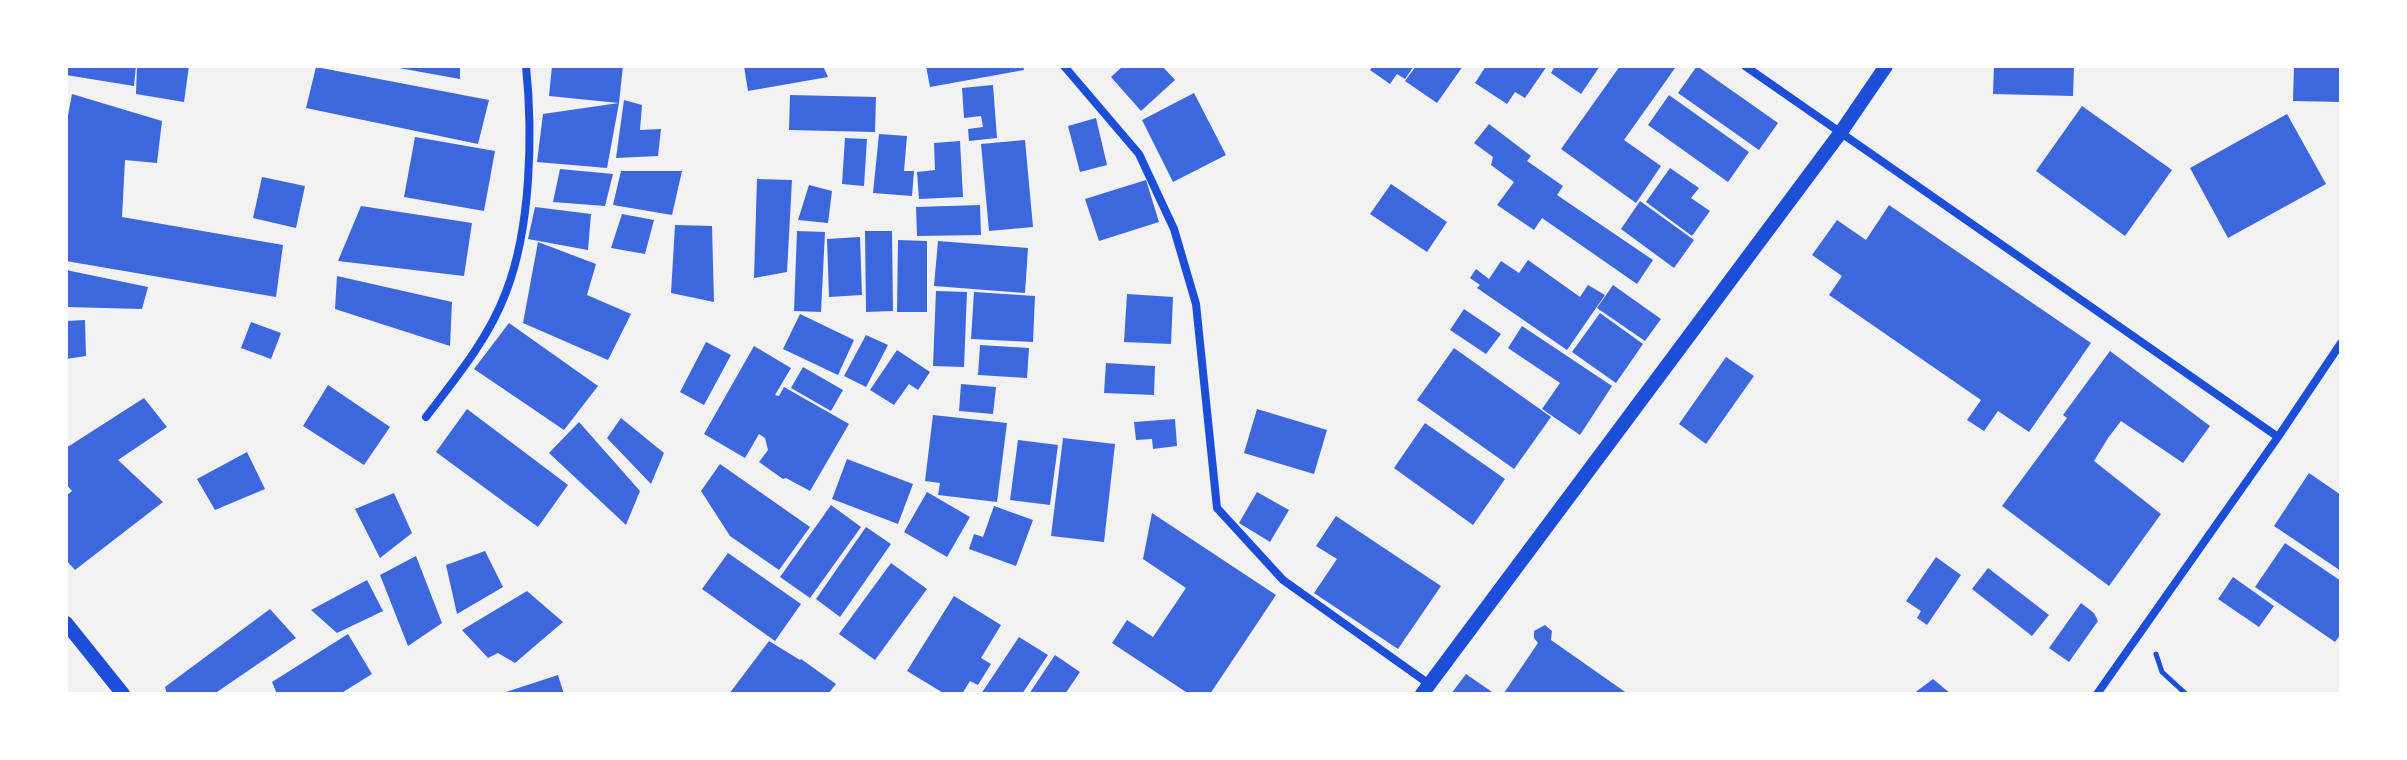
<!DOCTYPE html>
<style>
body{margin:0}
#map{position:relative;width:2407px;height:760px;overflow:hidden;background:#f2f2f2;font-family:Cabin,sans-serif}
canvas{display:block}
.frame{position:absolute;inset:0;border:68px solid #fff;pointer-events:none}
</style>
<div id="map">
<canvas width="2407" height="760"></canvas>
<div class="frame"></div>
</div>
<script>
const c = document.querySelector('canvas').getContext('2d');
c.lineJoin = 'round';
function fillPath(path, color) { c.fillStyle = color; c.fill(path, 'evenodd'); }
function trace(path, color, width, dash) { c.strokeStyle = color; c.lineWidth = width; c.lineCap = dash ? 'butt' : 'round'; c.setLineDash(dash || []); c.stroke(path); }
const building = new Path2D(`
 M66 66H136L134 86 66 75Z
 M137 66H189L184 102 136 94Z
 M399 66H460V79L399 68Z
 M552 66H623L619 103 549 96Z
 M744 66H823L828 77 748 91Z
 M926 66H1023L1024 70 930 87Z
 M1123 66H1162L1175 80 1141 111 1111 77Z
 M1373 66H1414L1405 79 1397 74 1390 84 1370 70Z
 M1416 66H1463L1437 103 1405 81Z
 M1486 66H1547L1525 98 1515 92 1507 104 1475 83Z
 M1555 66H1600L1581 94 1551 73Z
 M1620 66H1671L1675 68 1624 140 1661 166 1636 203 1561 149Z
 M1697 66 1778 123 1759 150 1678 93Z
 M1994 66H2074L2073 96 1993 94Z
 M2294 66H2341V102L2293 101Z
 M316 67 489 100 478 144 306 108Z
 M993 85 997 138 969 141 968 129 983 127 981 116 964 118 962 88Z
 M1194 93 1226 155 1173 182 1142 120Z
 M72 94 162 121 157 163 125 160 122 217 283 245 276 297 66 261V126Z
 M790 95 876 97 875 132 789 130Z
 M1669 95 1749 152 1728 182 1648 125Z
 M624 100 642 105 640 130 661 129 658 156 616 158Z
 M619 103 607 168 537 162 543 114Z
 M2082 106 2172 170 2125 236 2036 171Z
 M2287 114 2326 184 2228 238 2190 168Z
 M1096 118 1107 165 1080 172 1068 126Z
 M1489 124 1531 156 1527 161 1563 186 1557 195 1653 260 1637 284 1542 218 1534 230 1497 205 1514 182 1491 165 1493 157 1474 143Z
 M879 134 907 136 904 171H914L912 196 873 193Z
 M415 137 495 151 484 211 404 197Z
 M845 138 867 139 864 186 842 184Z
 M1025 140 1033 227 989 231 981 144Z
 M960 141 963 197 919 199 917 172 935 170 934 143Z
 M1670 168 1699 188 1691 198 1710 211 1692 236 1646 202Z
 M560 169 613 174 605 206 553 202Z
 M621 171H682L672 215 613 205Z
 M262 177 305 186 296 228 253 218Z
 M757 179 792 180 787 272 754 278Z
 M1146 180 1159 222 1099 241 1085 199Z
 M1391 184 1447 222 1427 252 1370 214Z
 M809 185 832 191 828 223 798 220Z
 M1640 201 1694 240 1674 268 1621 229Z
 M980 205 981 235 917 236 916 207Z
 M1889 205 2091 343 2029 432 1998 411 1984 431 1967 420 1981 400 1829 295 1842 276 1812 255 1837 220 1866 240Z
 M361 206 472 223 464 276 338 261Z
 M535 207 591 214 588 250 528 239Z
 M622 214 654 220 645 254 611 248Z
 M675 225 712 226 714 302 671 293Z
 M797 231 825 232 821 312 794 311Z
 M865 231H892L893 311 866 312Z
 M860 237 862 295 829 297 827 239Z
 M898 240 927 241V312H897Z
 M938 241 1028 248 1025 293 934 286Z
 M538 242 596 264 587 295 631 314 608 360 523 323Z
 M1528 260 1580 297 1588 285 1605 295 1567 350 1477 288 1480 285 1470 278 1476 269 1489 279 1501 261 1519 273Z
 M66 270 148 287 142 309 66 307Z
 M337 276 452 302 450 346 335 309Z
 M1613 285 1661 319 1645 341 1597 308Z
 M936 291 967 292 964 367 933 366Z
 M974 292 1035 296 1033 342 971 339Z
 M1127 294 1173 297 1171 344 1124 342Z
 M1464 309 1501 334 1486 354 1450 330Z
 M1600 313 1643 344 1616 383 1572 352Z
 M800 314 854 340 838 375 783 349Z
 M85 320 86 356 66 359V321Z
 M251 322 281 333 271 359 241 348Z
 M509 323 598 386 564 430 474 369Z
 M1522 326 1612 386 1580 435 1542 409 1560 383 1508 348Z
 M866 335 888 345 866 387 844 376Z
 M706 342 731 355 704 405 680 392Z
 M980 345 1029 348 1027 378 978 375Z
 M754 346 791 368 775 395 779 396 784 387 849 424 810 491 786 478 783 479 759 462 768 450 765 438 759 434 745 458 704 434Z
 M1454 348 1551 417 1514 469 1417 400Z
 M897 350 930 372 918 390 909 384 894 405 870 390Z
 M2110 351 2210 426 2183 463 2121 421 2108 438 2094 461 2161 514 2109 586 2002 506 2067 418 2063 415Z
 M1726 357 1754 376 1706 444 1679 424Z
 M1106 363 1155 366 1154 395 1104 393Z
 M803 367 843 390 831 411 791 388Z
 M961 384 996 387 993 414 959 411Z
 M328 385 390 427 364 465 303 426Z
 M144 398 167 427 118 460 163 502 75 570 66 560V496L72 491 66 484V448Z
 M467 409 568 485 538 527 436 452Z
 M1257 409 1327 430 1314 474 1244 453Z
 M933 415 1007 423 997 502 938 495 940 483 925 481Z
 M621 418 664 453 651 484 607 438Z
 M1175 419 1177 446 1153 449 1152 439 1136 440 1134 422Z
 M579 422 640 491 626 525 549 453Z
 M1425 423 1505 479 1473 525 1394 468Z
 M1063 438 1115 444 1104 542 1051 536Z
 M1018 440 1058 445 1050 505 1010 500Z
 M247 452 265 489 215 510 197 479Z
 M847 459 913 484 898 524 832 499Z
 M720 464 810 527 779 570 730 536 701 491Z
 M2309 473 2341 495V571L2274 526Z
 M927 492 970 517 947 557 904 532Z
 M1257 492 1289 510 1270 542 1239 523Z
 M394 493 412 533 380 558 355 509Z
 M831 505 861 527 810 598 780 577Z
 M994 506 1033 520 1016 566 969 549 974 534 983 537Z
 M1152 513 1276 595 1210 694H1189L1112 643 1127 620 1153 637 1186 588 1143 559Z
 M1336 516 1441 586 1398 649 1314 593 1337 559 1316 546Z
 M866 527 891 544 840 617 816 599Z
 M2285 543 2341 581V634L2335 642 2255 587Z
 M485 551 503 587 457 614 446 565Z
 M728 553 801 604 775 641 702 589Z
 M416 556 442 623 408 646 380 575Z
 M1936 557 1961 575 1927 625 1917 618 1921 611 1906 601Z
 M891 563 927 589 875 660 839 634Z
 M1988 568 2049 615 2032 636 1972 589Z
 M2233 577 2274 606 2259 627 2218 599Z
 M367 580 383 611 337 633 311 610Z
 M527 591 563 622 515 663 498 653 488 658 462 630Z
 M954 596 1001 625 981 658 991 664 978 685 970 681 962 694H945L907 671Z
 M2081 603 2094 613 2098 621 2069 662 2049 648Z
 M270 609 296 638 214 694H167L165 687Z
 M1545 625 1552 631 1551 640 1628 694 1504 693 1538 643 1534 638V631Z
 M348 634 372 674 340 694H277L272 682Z
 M1019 637 1048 655 1022 694H981Z
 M769 641 800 660 801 659 836 684 828 694H729Z
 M1055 655 1080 672 1065 694H1029Z
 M1466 674 1495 694H1451Z
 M558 675 564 694H503V693Z
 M1933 679 1951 694H1913Z`);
const path = new Path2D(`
 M2156 654 2162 672 2186 694`);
const minor = new Path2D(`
 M1064 66 1139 154 1174 229 1196 304 1217 508 1283 580 1429 684
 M1745 66 2278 437
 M426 417C456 378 489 338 506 292 531 228 533 134 526 66
 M2097 694 2278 437 2341 343`);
const tertiary = new Path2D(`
 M66 623 123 694
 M1422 694 1841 132 1886 66`);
fillPath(building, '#3d67dc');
trace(path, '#1d4ed8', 5);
trace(minor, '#1d4ed8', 8);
trace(tertiary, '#1d4ed8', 14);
</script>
